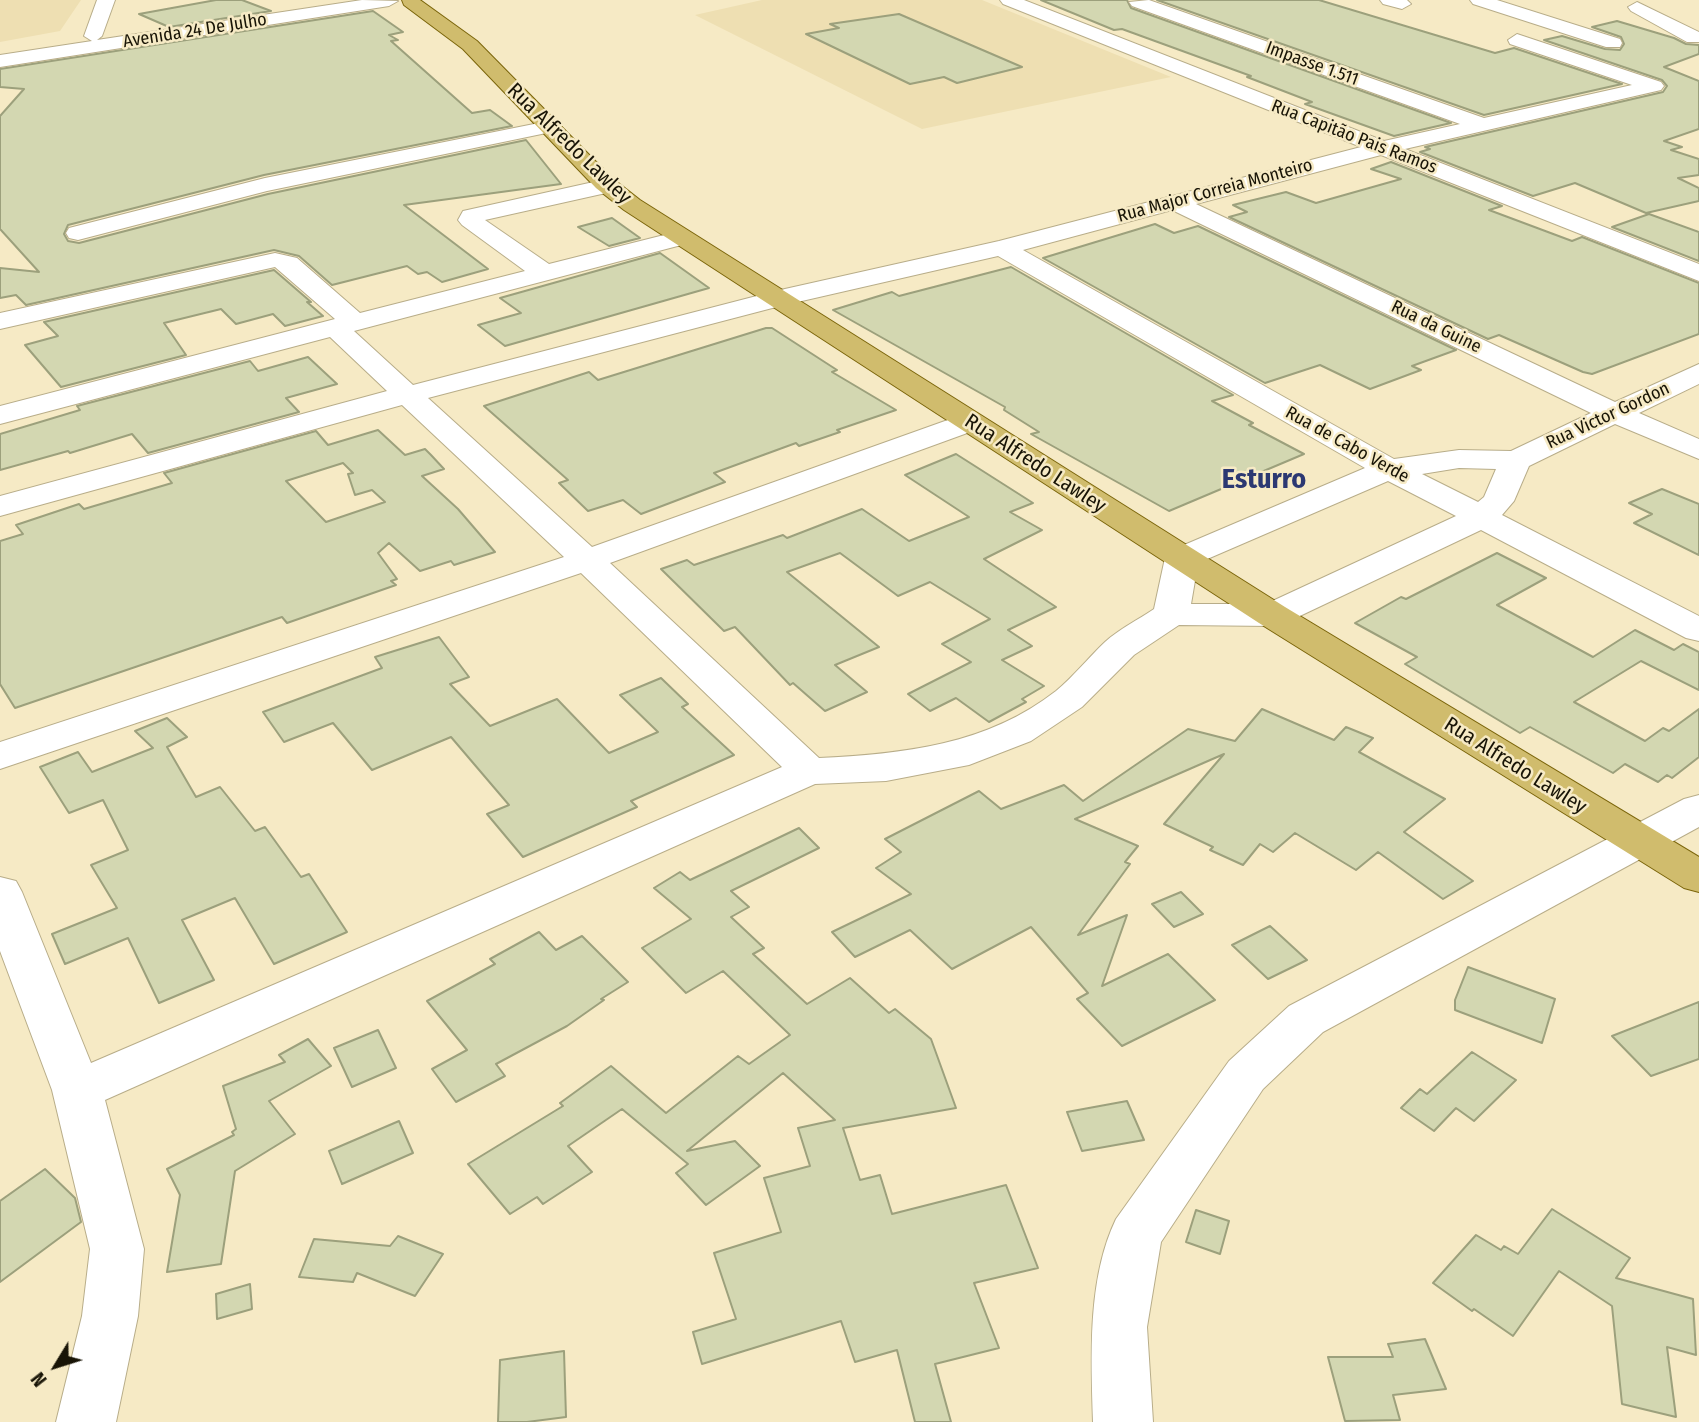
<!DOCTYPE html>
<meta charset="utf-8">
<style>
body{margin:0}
#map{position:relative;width:1699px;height:1422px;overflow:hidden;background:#f6eac5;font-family:"Fira Sans Condensed",sans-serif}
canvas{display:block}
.north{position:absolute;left:21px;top:1331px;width:70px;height:70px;-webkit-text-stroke:5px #f6eac5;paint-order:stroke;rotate:232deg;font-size:19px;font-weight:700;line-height:28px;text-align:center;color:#181406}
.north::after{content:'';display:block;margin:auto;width:24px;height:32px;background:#181406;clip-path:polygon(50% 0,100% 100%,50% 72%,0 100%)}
</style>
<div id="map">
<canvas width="1699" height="1422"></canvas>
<div class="north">N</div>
</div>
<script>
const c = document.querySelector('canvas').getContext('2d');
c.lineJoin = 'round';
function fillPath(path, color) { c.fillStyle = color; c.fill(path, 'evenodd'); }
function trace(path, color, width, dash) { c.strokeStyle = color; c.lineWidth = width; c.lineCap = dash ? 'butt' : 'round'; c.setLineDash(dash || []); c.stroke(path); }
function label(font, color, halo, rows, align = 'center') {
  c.font = font + ' "Fira Sans Condensed",sans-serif'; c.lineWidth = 5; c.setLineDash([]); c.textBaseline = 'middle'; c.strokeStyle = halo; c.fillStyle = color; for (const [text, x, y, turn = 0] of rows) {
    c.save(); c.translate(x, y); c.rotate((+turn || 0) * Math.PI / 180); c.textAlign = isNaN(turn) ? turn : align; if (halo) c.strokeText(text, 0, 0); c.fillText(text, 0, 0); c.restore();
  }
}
const built = new Path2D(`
 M0 0H81L60 31 0 42Z
 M762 0H982L1171 77 922 129 695 15Z`);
const building = new Path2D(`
 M216 0H242L271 11 169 27 139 14Z
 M1041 0H1127L1131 8 1451 123 1394 136 1305 104 1312 102 1247 77 1251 76 1122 29 1114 30Z
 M1157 0H1319L1495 53 1514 48 1622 84 1484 115Z
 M373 11 403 32 389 35 398 40 391 41 472 113 490 110 512 126 264 175 68 225 64 234 68 241 79 243 268 194 526 140 561 184 404 205 488 269 442 282 427 272 418 274 407 266 332 285 299 256 274 250 26 305 16 295 0 298V268L39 272 0 229V116L24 89 0 87V69Z
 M899 14 1022 67 957 83 944 77 910 84 806 34 839 28 830 24Z
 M1617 21 1674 38 1686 44 1699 45V54L1664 67 1699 81V129L1664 141 1682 147 1671 150 1699 159V175L1678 178 1699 188V201L1646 213 1575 183 1533 196 1420 152 1430 149 1425 147 1663 92 1667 86 1662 80 1544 40 1562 36 1605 49 1620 50 1624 44 1621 37 1592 27Z
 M1391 162 1502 206 1489 210 1572 241 1582 237 1699 283V334L1592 374 1583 372 1499 335 1488 339 1229 217 1247 212 1233 205 1286 192 1316 203 1401 179 1371 169Z
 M1649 214 1699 232V261L1612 227Z
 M612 218 640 238 609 246 578 227Z
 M1155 224 1174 233 1198 226 1456 350 1412 366 1421 370 1370 389 1320 365 1265 383 1043 258Z
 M660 253 709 288 505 346 478 325 521 313 500 298Z
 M1011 267 1233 395 1212 401 1253 423 1249 425 1304 454 1169 511 1031 434 1039 432 1004 410 1005 407 833 310 892 292 899 296Z
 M274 270 311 302H307L323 316 285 326 273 314 236 324 221 309 164 323 186 355 61 387 25 345 58 336 44 322Z
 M766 328H772L837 370 832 372 896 410 837 430 840 432 799 446 796 443 714 473 725 482 641 514 623 500 588 511 559 483 568 480 484 406 589 372 598 380Z
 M308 357 337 384 286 398 299 412 148 453 132 434 70 453 68 451 0 470V434L80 410 77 406 250 361 258 371Z
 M378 430 405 455 425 449 431 455 444 469 422 476 458 509 495 552 454 565 451 561 420 571 389 543 378 553 397 579 391 581 396 585 287 623 282 617 15 708 0 684V541L23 534 16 525 79 504 84 509 172 483 164 473 316 431 328 445ZM343 463 353 473 348 474 355 495 372 490 385 502 326 522 286 481Z
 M956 454 1033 503 1010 512 1042 530 984 559 1056 607 1008 630 1032 646 1002 660 1044 686 1022 699 1026 702 989 722 956 698 930 711 908 694 971 662 942 644 990 619 930 582 898 596 840 553 787 572 879 647 835 665 867 692 825 711 793 683 790 685 735 627 724 631 661 569 687 560 694 565 783 535 787 538 862 509 909 541 969 517 905 475Z
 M1662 489 1699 504V555L1634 523 1652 514 1629 503Z
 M1497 553 1546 578 1497 605 1593 657 1635 630 1674 650 1683 644 1699 652V690L1641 661 1574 702 1645 741 1663 728 1669 731 1699 709V757L1672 778 1667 775 1658 782 1625 764 1613 773 1530 727 1520 733 1405 664 1417 657 1355 623 1401 597 1406 599Z
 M439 637 469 677 450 684 490 726 557 699 609 753 658 732 620 695 661 678 688 704 682 707 734 755 631 801 637 807 523 857 487 814 509 805 451 737 372 770 333 723 284 742 263 712 382 668 375 657Z
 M1262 709 1334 740 1346 727 1373 738 1359 752 1445 799 1404 832 1473 881 1443 899 1378 852 1356 870 1295 833 1273 852 1260 844 1243 865 1210 850 1213 847 1164 824 1224 754 1075 819 1138 846 1125 862 1130 864 1078 935 1127 915 1102 986 1168 954 1215 1000 1122 1046 1077 999 1088 993 1031 927 952 969 910 930 855 957 832 932 911 894 876 868 901 852 885 839 979 791 1001 809 1064 785 1083 801 1188 729 1235 741Z
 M167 718 187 737 167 747 196 797 220 787 255 831 265 827 301 877 309 874 347 932 274 964 235 898 182 920 214 980 159 1003 128 938 65 964 52 934 117 908 91 865 128 850 103 800 69 813 40 767 78 752 92 772 153 748 135 731Z
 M799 828 819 848 731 891 749 907 731 917 764 948 753 954 807 1004 850 978 889 1013 895 1009 931 1039 956 1108 843 1128 860 1180 880 1175 892 1214 1006 1185 1038 1268 974 1283 999 1348 935 1364 951 1422H915L897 1350 855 1362 841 1321 702 1364 693 1332 736 1319 714 1253 781 1232 764 1178 810 1166 798 1128 835 1120 783 1073 687 1151 735 1141 760 1166 706 1205 676 1173 688 1164 622 1109 568 1146 592 1172 543 1204 537 1197 510 1214 468 1164 563 1106 560 1103 611 1066 666 1113 738 1056 749 1064 790 1035 723 971 686 993 642 948 691 919 654 888 680 872 690 880Z
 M1181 892 1203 914 1174 927 1152 904Z
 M1270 926 1307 960 1268 979 1232 945Z
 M539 932 556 950 582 936 628 982 601 999 604 1000 567 1026 496 1064 505 1076 456 1102 432 1069 467 1050 427 1001 495 964 490 959Z
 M1468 967 1555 999 1542 1043 1455 1010V1000Z
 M1699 1002V1059L1651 1076 1612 1036Z
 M378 1030 396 1068 352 1087 334 1048Z
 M308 1039 331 1066 269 1101 295 1134 235 1171 221 1264 167 1272 180 1195 167 1169 234 1135 232 1132 236 1129 223 1086 285 1062 279 1055Z
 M1472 1052 1516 1080 1474 1121 1456 1108 1434 1131 1401 1108 1420 1089 1427 1094Z
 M1127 1101 1144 1140 1082 1151 1067 1112Z
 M399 1121 413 1153 342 1184 329 1151Z
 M45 1169 75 1198 81 1222 0 1282V1201Z
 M1552 1209 1630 1258 1616 1278 1693 1299 1696 1355 1667 1347 1676 1417 1622 1404 1612 1306 1559 1271 1513 1336 1474 1309 1472 1311 1433 1283 1476 1235 1501 1250 1504 1246 1518 1254Z
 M1196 1210 1229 1221 1220 1254 1186 1242Z
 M398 1236 443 1254 415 1296 357 1273 353 1282 299 1277 314 1239 390 1246Z
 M250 1284 252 1309 217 1319 216 1294Z
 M1425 1339 1446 1389 1393 1395 1400 1420 1345 1421 1328 1357H1393L1388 1344Z
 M564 1351 566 1417 527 1422H498L500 1360Z`);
const minor = new Path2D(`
 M97 0H115L102 36 97 40 362 0 398 1 389 6 0 67V55L92 41 84 36Z
 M1000 0H1024L1384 141 1460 124 1132 6 1129 2 1149 0 1484 118 1632 85 1510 44 1508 40 1517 34 1661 82 1664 86 1661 90 1405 149 1699 264V281L1381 155 1196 204 1615 402 1699 364V384L1639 413 1699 439V459L1615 424 1529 466 1514 501 1502 515 1699 616V641L1686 638 1481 530 1285 623 1272 626 1179 625 1134 655 1082 707 1031 741 969 765 886 781 815 784 105 1100 144 1249 138 1316 116 1422H56L82 1316 90 1249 52 1090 0 951V877L16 881 22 892 91 1063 782 767 581 573 0 769V742L564 557 402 405 0 516V496L387 391 330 337 0 424V406L335 319 275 267 0 329V313L275 253 297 258 360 313 525 271 462 225 458 220 463 211 607 179 615 181 618 186 615 191 485 220 549 264 680 231 689 233 692 238 689 243 354 331 413 385 776 291 999 241 1361 147 1003 4ZM1172 210 1591 413 1511 451 1459 450 1394 459 1023 250ZM998 256 1365 468 1170 551 1165 558 1154 609C1138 620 1119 629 1105 642 1089 657 1074 676 1056 691 987 745 903 754 819 758L610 563 981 428 985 422 981 416 970 413 959 416 592 547 428 398 780 306ZM1459 468 1496 469 1484 497 1478 502 1422 474ZM1388 481 1456 516 1266 604H1191L1198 563Z
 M1380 0H1407L1411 4 1402 9 1383 4Z
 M1470 0H1497L1620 39 1622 43 1620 47H1606L1473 4Z
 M1637 2 1699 32V42H1687L1631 11 1628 7Z
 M549 121 556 123 560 127 556 131 267 191 78 240 69 238 66 233 69 228 265 178Z
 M1699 795V827L1323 1032 1263 1089 1161 1242 1147 1327 1153 1422H1093C1091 1357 1087 1279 1116 1219L1229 1061 1289 1006 1684 799Z`);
const major = new Path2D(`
 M402 0H420L477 41 612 178 640 200 1285 607 1699 857V892L1684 888 1259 623 624 210 596 188 463 49 404 5Z`);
const farStreetnames = [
 ["Avenida 24 De Julho",195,31,-9],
 ["Impasse 1.511",1312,64,20],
 ["Rua Capitão Pais Ramos",1354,137,21],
 ["Rua Major Correia Monteiro",1215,191,-15],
 ["Rua da Guine",1436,327,26],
 ["Rua Victor Gordon",1608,416,-25],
 ["Rua de Cabo Verde",1347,445,29]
];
const streetNames = [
 ["Rua Alfredo Lawley",569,144,44],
 ["Rua Alfredo Lawley",1035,464,33],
 ["Rua Alfredo Lawley",1515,766,32]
];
const districtNames = [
 ["Esturro",1264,480]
];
fillPath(built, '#eedfb2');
fillPath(building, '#d3d7b1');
trace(building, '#9ca07c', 2);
trace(minor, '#b8ad89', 2);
trace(major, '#7b650a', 2);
fillPath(minor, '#fff');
fillPath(major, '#d0bc6d');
label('18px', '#181406', '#f6eac5', farStreetnames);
label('21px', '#181406', '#f6eac5', streetNames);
label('bold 28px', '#2c3872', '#f6eac5', districtNames);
</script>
